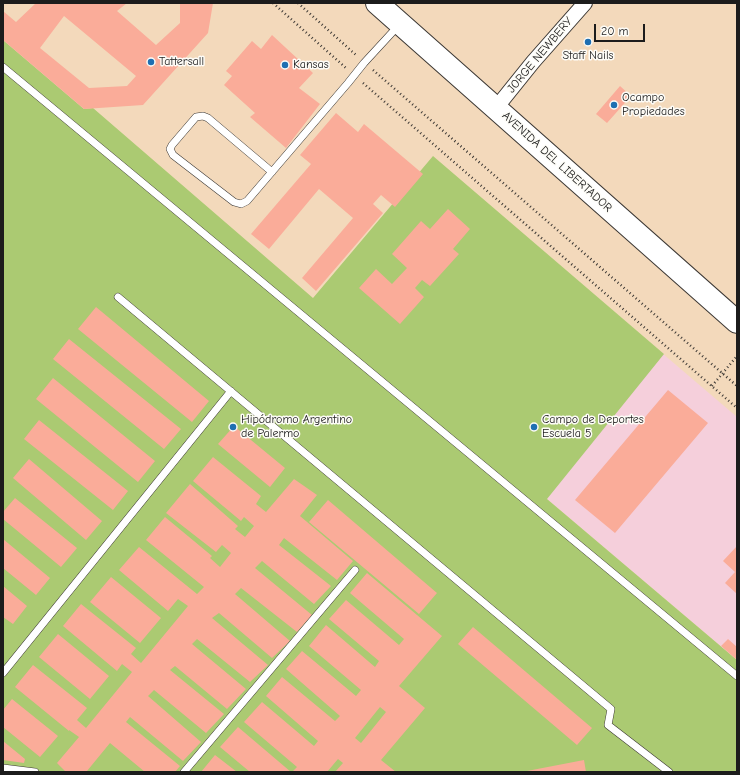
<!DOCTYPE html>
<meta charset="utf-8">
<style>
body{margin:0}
#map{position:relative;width:740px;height:775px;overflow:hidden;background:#f3d9bb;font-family:"Comic Neue",sans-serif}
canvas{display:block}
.frame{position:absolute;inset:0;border:4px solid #1c1c1c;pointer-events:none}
.scale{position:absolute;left:594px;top:24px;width:51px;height:18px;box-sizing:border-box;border:2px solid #1c1c1c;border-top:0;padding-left:5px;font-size:12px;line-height:14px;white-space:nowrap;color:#1c1c1c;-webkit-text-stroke:3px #fdfcf7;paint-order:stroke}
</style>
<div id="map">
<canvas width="740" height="775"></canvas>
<div class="frame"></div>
<div class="scale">20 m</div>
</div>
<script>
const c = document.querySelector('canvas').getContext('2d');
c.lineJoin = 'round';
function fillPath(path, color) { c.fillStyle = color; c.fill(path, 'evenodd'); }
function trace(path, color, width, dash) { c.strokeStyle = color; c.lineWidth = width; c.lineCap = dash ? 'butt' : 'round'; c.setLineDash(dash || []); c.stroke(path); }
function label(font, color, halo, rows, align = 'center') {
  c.font = font + ' "Comic Neue",sans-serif'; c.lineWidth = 3; c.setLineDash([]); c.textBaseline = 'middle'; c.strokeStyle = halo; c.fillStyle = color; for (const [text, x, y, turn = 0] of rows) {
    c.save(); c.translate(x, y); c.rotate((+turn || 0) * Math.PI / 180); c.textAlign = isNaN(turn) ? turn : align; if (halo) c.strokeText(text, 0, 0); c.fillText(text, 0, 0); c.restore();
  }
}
const built = new Path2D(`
 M499 214 737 417V660L547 499Z`);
const green = new Path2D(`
 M3 40 84 109 93 108 313 298 433 156 664 354 547 499 737 660V772H3Z`);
const building = new Path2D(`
 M36 3H127L117 11 156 45 180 23V3H213L208 33 143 105 84 109 3 40V11L16 22ZM64 16 136 76 127 86 89 88 40 48Z
 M272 35 313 73 299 88 320 104 286 148 250 117 255 113 224 85 232 76 226 71 252 41 261 49Z
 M620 86 631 96 607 123 596 114Z
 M336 113 358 132 364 124 423 174 395 207 381 195 373 204 383 213 316 291 302 278 353 218 319 189 269 249 251 234 311 164 300 155Z
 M448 209 470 229 453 249 459 254 430 286 422 280 415 288 424 297 400 324 359 288 376 269 392 284 407 268 392 254 421 221 430 229Z
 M96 307 209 401 192 422 78 329Z
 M69 339 181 429 164 449 53 359Z
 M53 378 155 461 138 482 36 399Z
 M668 390 708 423 615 533 575 500Z
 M39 420 128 491 113 510 24 439Z
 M234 426 285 468 270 487 218 444Z
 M213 457 261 496 256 504 266 512 294 479 317 495 300 516 353 561 337 580 284 538 279 545 331 586 314 604 262 561 255 568 312 615 297 632 241 588 235 594 290 641 272 658 219 613 212 618 268 665 250 682 197 639 192 644 246 689 227 709 175 666 170 670 224 714 206 733 154 690 148 696 201 742 183 761 130 717 126 722 180 766 175 772H145L110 743 87 771 82 772H66L57 763 79 737 69 730V731L15 687 33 665 87 708 77 720 86 728 132 672 122 664 117 671 63 626 81 604 136 648 131 654 141 663 188 606 178 599 168 611 119 570 139 547 197 594 204 587 146 540 165 517 212 556 210 558 220 567 231 553 222 545 216 552 166 513 190 484 238 526 235 529 245 537 254 526 244 517 241 521 193 481Z
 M29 459 102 521 86 540 13 478Z
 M15 498 77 548 61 567 3 519V512Z
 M328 500 437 593 419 614 309 522Z
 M3 539 50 578 36 595 3 568Z
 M737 546V594L725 583 735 572 723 561Z
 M367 573 442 636 399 686 425 708 381 760 396 772H335L343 763 338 759 327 772H292L297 767 244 722 262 702 314 746 318 741 266 696 282 677 335 721 340 716 286 669 302 651 356 696 361 690 309 646 326 625 375 667 379 661 329 619 346 600 399 645 404 639 350 593ZM380 707 386 712 361 743 355 738Z
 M111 577 161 618 140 643 90 602Z
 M3 586 27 606 13 624 3 617Z
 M473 627 592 728 577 745 458 644Z
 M58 634 109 676 90 699 39 657Z
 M728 639 737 647V660L721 646Z
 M12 699 58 736 40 757 3 727V710Z
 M238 727 291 772H250L220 747Z
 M3 741 25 759 24 763 3 760Z
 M215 755 237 772H201Z
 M584 760 586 772H527V771Z`);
const path = new Path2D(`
 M273 3 346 68
 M298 3 356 55
 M373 70 737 386
 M363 83 737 408
 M712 386 737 356`);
const lane = new Path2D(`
 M3 67 737 676
 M272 172 208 118 203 116 196 117 172 145 170 149 173 155 234 202 241 204 247 201 348 83 364 63 399 25
 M118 297 611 709 608 725 669 772
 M3 673 231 391
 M3 768 35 772
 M184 772 355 570`);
const street = new Path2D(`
 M496 108 533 62 585 3`);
const primary = new Path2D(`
 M377 3 737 322`);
const markers = [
 [588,42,4,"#1f6fb2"],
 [151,62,4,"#1f6fb2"],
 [285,65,4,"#1f6fb2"],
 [614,105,4,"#1f6fb2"],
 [233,427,4,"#1f6fb2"],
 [534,427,4,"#1f6fb2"]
];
const streetNames = [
 ["JORGE NEWBERY",540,55,-50],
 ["AVENIDA DEL LIBERTADOR",557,162,42]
];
const poiNames = [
 ["Staff Nails",588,56,"center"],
 ["Tattersall",159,62],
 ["Kansas",293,65],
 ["Ocampo",622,98],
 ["Propiedades",622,112],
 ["Hipódromo Argentino",241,420],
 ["de Palermo",241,434],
 ["Campo de Deportes",542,420],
 ["Escuela 5",542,434]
];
fillPath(built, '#f5cfdb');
fillPath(green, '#abca72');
fillPath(building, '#faac99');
trace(lane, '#3c3834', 8);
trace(street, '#3c3834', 16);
trace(primary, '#3c3834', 24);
trace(path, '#3c3834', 2.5, [1, 3]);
trace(lane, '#fff', 7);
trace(street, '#fff', 14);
trace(primary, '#fff', 22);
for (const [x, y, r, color] of markers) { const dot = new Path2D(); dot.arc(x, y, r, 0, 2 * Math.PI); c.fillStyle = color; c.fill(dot); trace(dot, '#fdfcf7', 1.5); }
label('12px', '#1c1c1c', '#fdfcf7', streetNames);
label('12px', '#1c1c1c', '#fdfcf7', poiNames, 'left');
</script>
